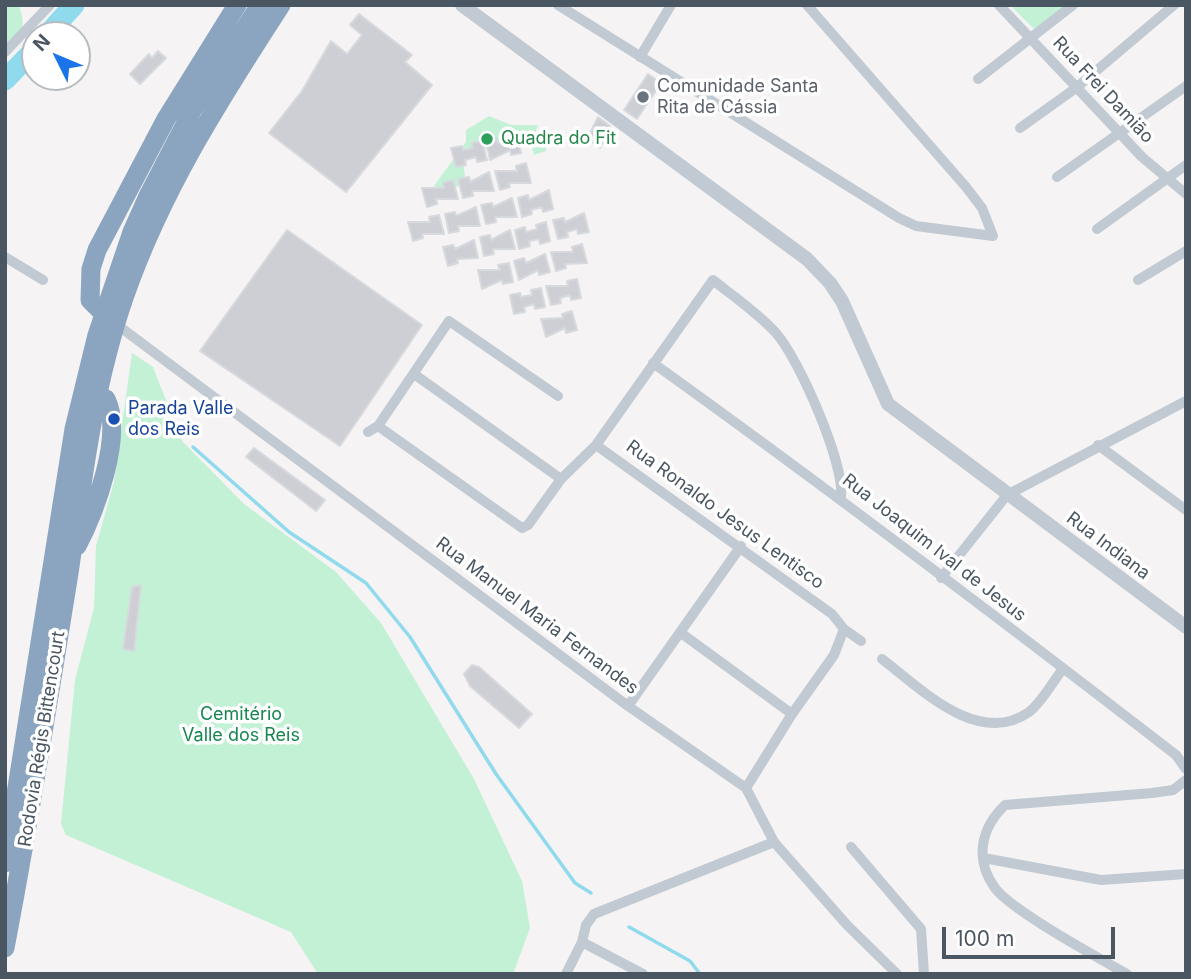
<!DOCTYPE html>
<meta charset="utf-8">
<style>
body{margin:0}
#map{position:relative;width:1191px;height:979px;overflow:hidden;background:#f5f3f3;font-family:Inter,sans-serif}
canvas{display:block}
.frame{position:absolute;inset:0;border:7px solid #4a5661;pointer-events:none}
.north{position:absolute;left:21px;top:21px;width:70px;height:70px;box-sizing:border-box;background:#fff;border:2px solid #b7bbc0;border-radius:50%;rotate:313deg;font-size:19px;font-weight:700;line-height:28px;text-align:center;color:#4a5661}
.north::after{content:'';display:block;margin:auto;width:24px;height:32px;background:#1a73e8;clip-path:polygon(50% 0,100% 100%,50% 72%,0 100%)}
.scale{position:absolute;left:942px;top:927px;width:173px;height:32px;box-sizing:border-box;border:4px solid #4a5661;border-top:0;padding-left:9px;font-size:21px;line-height:24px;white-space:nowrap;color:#4a5661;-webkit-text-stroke:5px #fff;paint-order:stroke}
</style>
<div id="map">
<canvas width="1191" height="979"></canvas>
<div class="frame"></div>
<div class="north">N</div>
<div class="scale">100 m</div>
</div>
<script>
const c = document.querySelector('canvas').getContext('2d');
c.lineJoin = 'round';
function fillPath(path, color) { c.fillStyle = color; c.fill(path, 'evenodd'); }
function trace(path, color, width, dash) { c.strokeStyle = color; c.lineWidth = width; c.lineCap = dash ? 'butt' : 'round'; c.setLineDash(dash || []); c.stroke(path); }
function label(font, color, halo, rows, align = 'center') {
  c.font = font + ' Inter,sans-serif'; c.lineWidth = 7; c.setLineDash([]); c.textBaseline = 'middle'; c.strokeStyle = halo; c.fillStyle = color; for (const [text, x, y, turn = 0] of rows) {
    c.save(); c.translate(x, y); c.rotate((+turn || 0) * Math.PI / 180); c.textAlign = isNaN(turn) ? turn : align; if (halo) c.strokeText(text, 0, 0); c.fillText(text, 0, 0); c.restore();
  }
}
const green = new Path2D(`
 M5 5H19C27 30 22 37 5 55Z
 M1010 5H1066L1034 29Z
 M489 116 511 125H538L534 135 546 140V151L534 155 530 141 516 140 472 153 466 147 463 163 466 184 442 191 434 186 466 142V130Z
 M132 353 153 367 182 441 244 504 336 572 381 623 474 779 522 881 530 928 513 974H318L291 932 66 835 61 824 75 680 94 608 96 546 114 482Z`);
const stream = new Path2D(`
 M193 447 289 532 366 583 410 637 496 774 575 883 591 893
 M629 927 690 961 700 974`);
const river = new Path2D(`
 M47 35 74 5
 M5 80 35 49`);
const building = new Path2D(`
 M359 14 412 55 405 62 432 85 346 192 269 133 302 91 331 41 347 54 362 35 350 25Z
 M158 51 166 58 140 84 130 74 149 54 152 58Z
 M648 74 661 83 637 119 624 110Z
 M598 117 610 126 600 148 587 139Z
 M517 134 521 153 511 155 510 150 490 160 486 141 496 138 498 143 508 141 507 136Z
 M482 141 487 160 477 162 476 157 465 160 466 165 456 167 451 148 462 146 463 150 473 148 472 143Z
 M526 163 531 183H509L510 187 500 190 495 171H517L516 166Z
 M489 172 494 191H472L473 196 463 198 458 179 469 177 470 182Z
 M453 180 458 199H436L437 204 427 207 422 188H444L443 183Z
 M549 190 553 209 543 212 542 207 531 210 532 214 522 217 518 198 528 195 529 200Z
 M512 198 517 217H495L496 222 486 224 481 205 492 203 493 207Z
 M476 207 480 226H458L459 231 449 233 445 214 455 212 456 216Z
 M584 213 589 232 578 234 577 229 567 232 568 237 558 239 553 220 564 218 565 222Z
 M439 215 444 234H422L423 238 413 241 408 222H430L429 217Z
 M546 222 550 241 540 244 539 239 529 241 530 246 519 249 515 230 525 227 526 232 537 229 536 225Z
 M287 230 422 325 340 446 200 351Z
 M510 230 515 249H493L494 254 484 256 480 237 490 235 491 240Z
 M474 240 478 258 457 259 458 263 448 266 443 247 453 245 455 249Z
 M582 244 587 263 565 264 566 268 556 271 551 252H573L572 247Z
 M545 254 550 272 539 275 538 270 519 280 514 261 524 258 526 263Z
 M509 263 513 282 503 284 502 280 482 289 478 270H500L498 265Z
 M577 279 581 298 571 300 570 295 560 298 561 303 551 305 546 286H568L567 281Z
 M541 288 545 307 535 309 534 304 524 307 525 312 514 314 510 295 520 293 521 297 532 295 531 290Z
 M572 311 577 330 566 333 565 328 546 337 541 319 563 318 562 314Z
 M254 448 325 500 316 511 246 457Z
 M141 585 134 651 123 649 132 587Z
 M472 665 479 667 532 714 519 728 470 686 464 674Z`);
const minor = new Path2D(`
 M558 5 899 218 916 226 993 236 982 208 966 187 807 5
 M999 5 1142 157 1186 194
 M5 52 50 5
 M640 57 671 5
 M978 79 1073 5
 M1020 128 1076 88 1174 5
 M1057 177 1186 86
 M1097 229 1186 165
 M5 257 43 280
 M1138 280 1186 251
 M116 324 628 706 746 788 774 842 847 925 897 974
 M653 363C830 490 1004 622 1176 755L1186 769
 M414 374 561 479
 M378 426 522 528 528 525 561 479 596 445 713 280C734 297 758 313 776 333 799 359 845 464 841 497
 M368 432 378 426 449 321 558 396
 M596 445 832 614 844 629 834 655 792 714 746 788
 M1098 445 1186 510
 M941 578 1007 495 1186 401
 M844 629 861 641
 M681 633 792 714
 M882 659C919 687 978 748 1029 712 1042 702 1052 683 1062 670
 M628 706 741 546
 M851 847 921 929 924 974
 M984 858 1101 880 1186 874
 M582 942 586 925 594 914 774 842
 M566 974 582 942 643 974
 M1127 974C1099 958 1012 911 995 888 974 859 981 828 1005 805L1152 793 1173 790 1186 780`);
const tertiary = new Path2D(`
 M462 5 807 259 830 283 842 301 888 404 1186 627`);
const motorway = new Path2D(`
 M111 321 90 300 91 269 97 250 166 119 237 5
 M77 546C95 512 124 435 106 399L88 394
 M5 863 74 429 97 335 132 232 149 194 193 109 260 5
 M5 948C29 823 49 698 69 573 83 479 93 388 124 298 161 191 220 99 281 5`);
const markers = [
 [643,97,7,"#6b7280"],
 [487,139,7,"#2e9e5b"],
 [114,419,7,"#1a4fb4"]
];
const worshipNames = [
 ["Comunidade Santa",657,87],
 ["Rita de Cássia",657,108]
];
const streetNames = [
 ["Rua Frei Damião",1103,90,47],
 ["Rua Ronaldo Jesus Lentisco",725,515,36],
 ["Rua Indiana",1108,546,37],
 ["Rua Joaquim Ival de Jesus",934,548,38],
 ["Rua Manuel Maria Fernandes",537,616,37],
 ["Rodovia Régis Bittencourt",42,739,-81]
];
const leisureNames = [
 ["Quadra do Fit",501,139]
];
const transitNames = [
 ["Parada Valle",128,409],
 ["dos Reis",128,430]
];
const parkNames = [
 ["Cemitério",241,715],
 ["Valle dos Reis",241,736]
];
fillPath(green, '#c3f1d5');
trace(stream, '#90daee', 3.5);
trace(river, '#90daee', 21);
fillPath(building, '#cdcfd5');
trace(building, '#d7d9de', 2);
trace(minor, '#c1cad2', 10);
trace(tertiary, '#c1cad2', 14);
trace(motorway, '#8ba5c1', 19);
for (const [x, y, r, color] of markers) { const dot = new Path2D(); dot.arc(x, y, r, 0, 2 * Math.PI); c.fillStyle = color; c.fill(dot); trace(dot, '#fff', 2.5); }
label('18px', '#5b616d', '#fff', worshipNames, 'left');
label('18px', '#4a5661', '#fff', streetNames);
label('18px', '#27864d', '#fff', leisureNames, 'left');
label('18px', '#164399', '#fff', transitNames, 'left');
label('18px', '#17864f', '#fff', parkNames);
</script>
